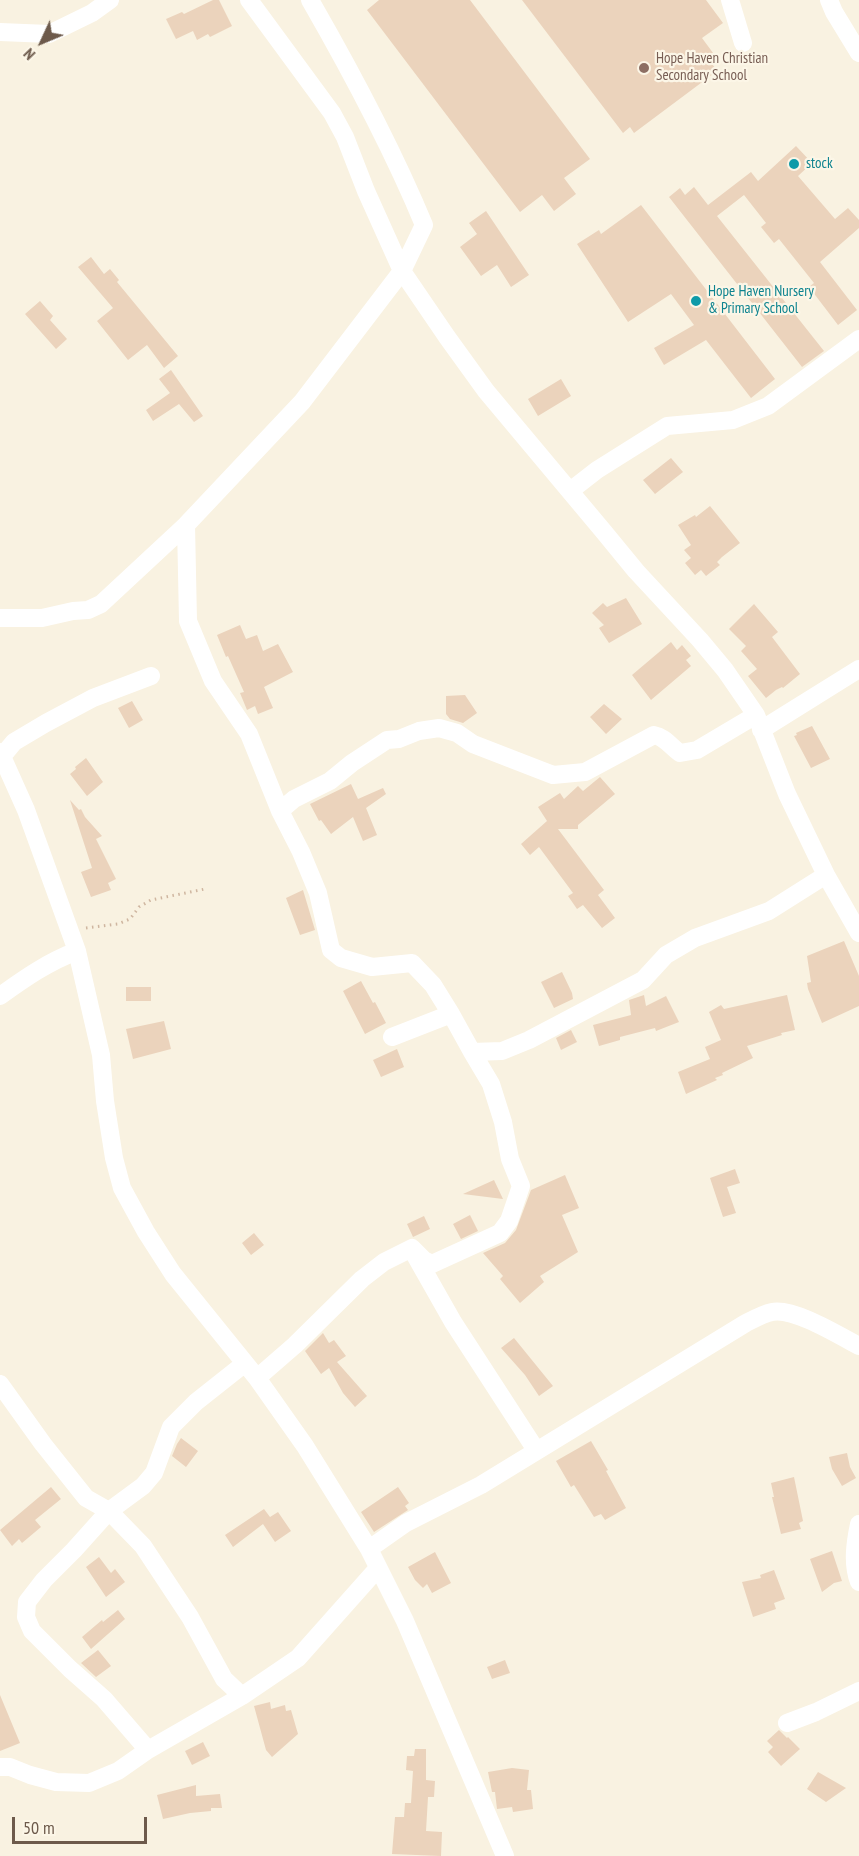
<!DOCTYPE html>
<style>
body{margin:0}
#map{position:relative;width:859px;height:1856px;overflow:hidden;background:#f9f2e1;font-family:"PT Sans Narrow",sans-serif}
canvas{display:block}
.north{position:absolute;left:12px;top:12px;width:60px;height:60px;-webkit-text-stroke:4px #fcf6e7;paint-order:stroke;rotate:226deg;font-size:16px;font-weight:700;line-height:24px;text-align:center;color:#6d5a4b}
.north::after{content:'';display:block;margin:auto;width:21px;height:27px;background:#6d5a4b;clip-path:polygon(50% 0,100% 100%,50% 72%,0 100%)}
.scale{position:absolute;left:12px;top:1817px;width:135px;height:27px;box-sizing:border-box;border:3px solid #6d5a4b;border-top:0;padding-left:8px;font-size:18px;line-height:21px;white-space:nowrap;color:#6d5a4b;-webkit-text-stroke:4px #fcf6e7;paint-order:stroke}
</style>
<div id="map">
<canvas width="859" height="1856"></canvas>
<div class="north">N</div>
<div class="scale">50 m</div>
</div>
<script>
const c = document.querySelector('canvas').getContext('2d');
c.lineJoin = 'round';
function fillPath(path, color) { c.fillStyle = color; c.fill(path, 'evenodd'); }
function trace(path, color, width, dash) { c.strokeStyle = color; c.lineWidth = width; c.lineCap = dash ? 'butt' : 'round'; c.setLineDash(dash || []); c.stroke(path); }
function label(font, color, halo, rows, align = 'center') {
  c.font = font + ' "PT Sans Narrow",sans-serif'; c.lineWidth = 4.5; c.setLineDash([]); c.textBaseline = 'middle'; c.strokeStyle = halo; c.fillStyle = color; for (const [text, x, y, turn = 0] of rows) {
    c.save(); c.translate(x, y); c.rotate((+turn || 0) * Math.PI / 180); c.textAlign = isNaN(turn) ? turn : align; if (halo) c.strokeText(text, 0, 0); c.fillText(text, 0, 0); c.restore();
  }
}
const building = new Path2D(`
 M213 0H219L232 26 210 37 208 34 197 40 193 31 176 39 166 19 182 12 184 14Z
 M379 0H470L590 159 564 178 576 194 554 211 542 195 520 212 367 10Z
 M522 0H706L723 23 702 38 719 61 713 65 717 71 634 133 630 127 623 133Z
 M796 146 812 163 798 176 835 219 848 208 859 220V228L820 262 857 310 838 325 809 287 814 283 779 239 774 243 761 227 766 223 744 195 717 216 824 351 802 367 669 197 680 188 685 195 694 187 708 205 751 172 758 181Z
 M641 205 775 379 751 398 706 340 664 365 654 348 694 325 671 294 628 322 577 244 599 230 601 234Z
 M486 211 529 275 511 287 497 265 481 276 460 247 477 234 469 223Z
 M91 257 104 274 110 269 119 280 117 282 178 356 164 368 147 345 128 360 97 321 113 308 78 267Z
 M40 301 53 316 50 320 67 339 56 349 25 314Z
 M171 370 203 416 194 422 179 404 153 421 146 410 170 393 159 379Z
 M561 379 571 396 538 416 528 399Z
 M671 458 683 472 655 494 643 480Z
 M710 506 740 543 722 557 717 562 720 565 706 576 701 570 695 575 685 563 691 558 684 550 691 545 678 525 695 515 696 517Z
 M626 598 642 624 609 643 599 628 604 625 592 613 603 603 607 607Z
 M754 604 778 632 772 637 800 674 783 688 782 687 776 690 766 698 748 676 757 669 741 651 746 646 729 629Z
 M240 625 246 639 257 635 263 651 278 644 293 672 264 687 273 708 258 714 255 706 247 710 240 693 244 692 228 656 226 657 217 635Z
 M671 642 677 650 682 645 691 656 686 660 691 666 651 700 632 675Z
 M465 695 477 713 463 723 450 719 446 714V696Z
 M132 701 143 720 129 728 118 708Z
 M604 704 622 719 606 734 590 717Z
 M812 726 830 759 811 768 794 736 797 735 796 733Z
 M86 758 103 782 87 796 70 774 76 769 75 767Z
 M600 777 615 794 578 825V829H558L604 890 598 895 615 918 602 928 583 905 577 909 568 896 573 893 539 847 530 855 521 844 547 821 538 807 560 793 564 799 578 786 583 791Z
 M351 784 358 799 383 788 386 794 366 808 377 835 363 841 353 817 331 834 321 820 319 821 310 804Z
 M70 800 79 810 81 809 85 817 102 836 96 839 116 879 108 883 111 890 91 897 81 872 92 868Z
 M303 890 315 930 300 935 286 898Z
 M844 941 859 976V1006L822 1023 808 989 807 983 811 982 807 956Z
 M562 972 572 993 573 999 554 1008 541 982Z
 M361 981 373 1003 375 1002 386 1023 365 1034 343 991Z
 M126 987H151V1001H126Z
 M644 995 646 1006 666 996 679 1022 656 1031 655 1028 620 1037V1040L599 1046 593 1025 631 1015 629 1000Z
 M787 995 795 1030 781 1033 782 1035 747 1046 753 1058 722 1073 723 1075 715 1078 717 1080 686 1094 678 1072 710 1059 705 1047 721 1040 709 1012 721 1005 724 1009Z
 M164 1021 171 1049 133 1059 126 1029Z
 M571 1030 577 1042 561 1050 556 1038Z
 M397 1049 404 1067 381 1077 373 1060Z
 M735 1169 740 1183 727 1187 736 1213 723 1217 710 1178Z
 M565 1175 579 1208 562 1215 578 1252 540 1276 544 1282 520 1303 500 1279 503 1276 483 1253 505 1243 516 1230 531 1190Z
 M494 1180 503 1199 463 1194Z
 M470 1215 478 1231 461 1239 453 1224Z
 M424 1216 430 1229 413 1237 407 1224Z
 M254 1233 264 1245 251 1255 242 1243Z
 M323 1333 329 1343 334 1340 346 1356 337 1362 367 1396 355 1407 343 1393 329 1368 321 1374 305 1351Z
 M514 1338 553 1386 539 1396 525 1375 501 1348Z
 M181 1438 198 1451 186 1467 172 1456 177 1444Z
 M591 1441 608 1470 606 1471 626 1508 605 1520 601 1514 594 1517 574 1485 571 1487 556 1461Z
 M847 1453 850 1467 856 1478 842 1486 832 1469 829 1457Z
 M794 1477 803 1521 799 1523 801 1529 781 1534 772 1497H774L771 1483Z
 M51 1487 61 1499 35 1520 41 1527 22 1543 19 1539 12 1546 0 1530Z
 M398 1487 409 1503 405 1506 408 1510 374 1532 361 1512Z
 M264 1509 270 1517 278 1512 291 1531 275 1542 263 1524 233 1547 225 1535Z
 M832 1551 842 1581 834 1583 822 1592 810 1559Z
 M435 1552 451 1583 432 1593 427 1584 423 1588 415 1580 408 1567Z
 M99 1557 111 1573 115 1569 125 1582 106 1597 86 1567Z
 M774 1570 785 1599 774 1603 776 1609 753 1617 742 1582 761 1578 760 1575Z
 M118 1610 125 1619 91 1649 82 1637 102 1620 103 1622Z
 M98 1650 111 1666 96 1677 81 1663Z
 M505 1660 510 1673 492 1679 487 1667Z
 M0 1695 20 1743 0 1751Z
 M270 1702 271 1709 285 1705 286 1711 291 1710 298 1734 272 1757 266 1750 254 1706Z
 M779 1730 787 1738 788 1737 800 1749 781 1766 768 1752 773 1747 767 1741Z
 M203 1742 210 1756 192 1765 185 1751Z
 M415 1749H426V1780L435 1781 434 1797H428L426 1831 442 1832 441 1856 392 1854 395 1817H404L405 1803H411L413 1771 406 1770 407 1756H414Z
 M512 1768 529 1770 527 1790H531L533 1809 513 1812 512 1807 497 1809 495 1792H492L488 1772Z
 M818 1772 846 1788 826 1802 807 1789Z
 M196 1785V1796L220 1794 222 1808H211V1811L190 1813 163 1819 157 1795Z`);
const path = new Path2D(`
 M86 928 118 924 130 919 139 907 151 900 205 889`);
const minor = new Path2D(`
 M249 0 332 113 345 137 366 191 402 271 447 337 486 391 604 532 636 571 700 640 725 670 756 715 787 794 826 875 859 933
 M730 0 743 43
 M829 0 834 12 859 53
 M0 32 49 34 92 13 110 0
 M570 491 597 470 667 426 733 420 768 406 859 339
 M186 525 188 621 213 681 249 734 280 811 301 852 318 893 331 950 341 958 372 967 412 963 433 985 451 1014 472 1052 502 1051 529 1040 643 980 666 955 695 938 769 911 826 875
 M0 618H42L73 611 88 610 101 604 186 525 302 402 402 271 424 225C392 148 352 73 310 0
 M761 730 859 669
 M0 752 26 810 77 951 101 1055 105 1101 114 1158 122 1188 146 1232 173 1274 257 1378 305 1446 369 1549 405 1621 505 1856
 M0 759 14 742 46 723 93 698 151 676
 M280 811 294 799 330 781 352 763 387 740 399 739 419 731 439 728 457 733 473 744 553 775 585 772 654 735C665 737 671 747 680 753L697 750 756 715
 M0 996C25 978 48 962 77 951
 M392 1037 451 1014
 M415 1255 453 1322 536 1450
 M257 1378 295 1345 362 1279 384 1262 412 1248 424 1260 432 1264 500 1233 509 1221 521 1186 510 1159 503 1122 491 1084 472 1052
 M0 1384 43 1444 86 1498 109 1511 143 1546 190 1617 224 1679 242 1696
 M859 1524C855 1543 852 1564 859 1582
 M369 1549 406 1523 481 1485 746 1323C754 1319 763 1314 772 1312 793 1307 840 1336 859 1346
 M787 1723 816 1712 859 1691
 M148 1750 104 1699 70 1669 32 1631 26 1617 27 1602 44 1580 74 1550 109 1511 143 1486 154 1473 171 1427 196 1402 244 1364
 M0 1767H10L30 1775 56 1782 89 1783 118 1771 148 1750 242 1696 298 1658 378 1568`);
const markers = [
 [644,68,6,"#8d6e63"],
 [794,164,6,"#0f9aa8"],
 [696,301,6,"#0f9aa8"]
];
const educationNames = [
 ["Hope Haven Christian",656,59],
 ["Secondary School",656,76]
];
const cultureNames = [
 ["stock",806,164],
 ["Hope Haven Nursery",708,292],
 ["& Primary School",708,309]
];
fillPath(building, '#ebd3bc');
trace(path, '#cfb6a0', 3, [1.5, 4.5]);
trace(minor, '#fff', 18);
for (const [x, y, r, color] of markers) { const dot = new Path2D(); dot.arc(x, y, r, 0, 2 * Math.PI); c.fillStyle = color; c.fill(dot); trace(dot, '#fcf6e7', 2); }
label('15px', '#785e54', '#fcf6e7', educationNames, 'left');
label('15px', '#0d838f', '#fcf6e7', cultureNames, 'left');
</script>
